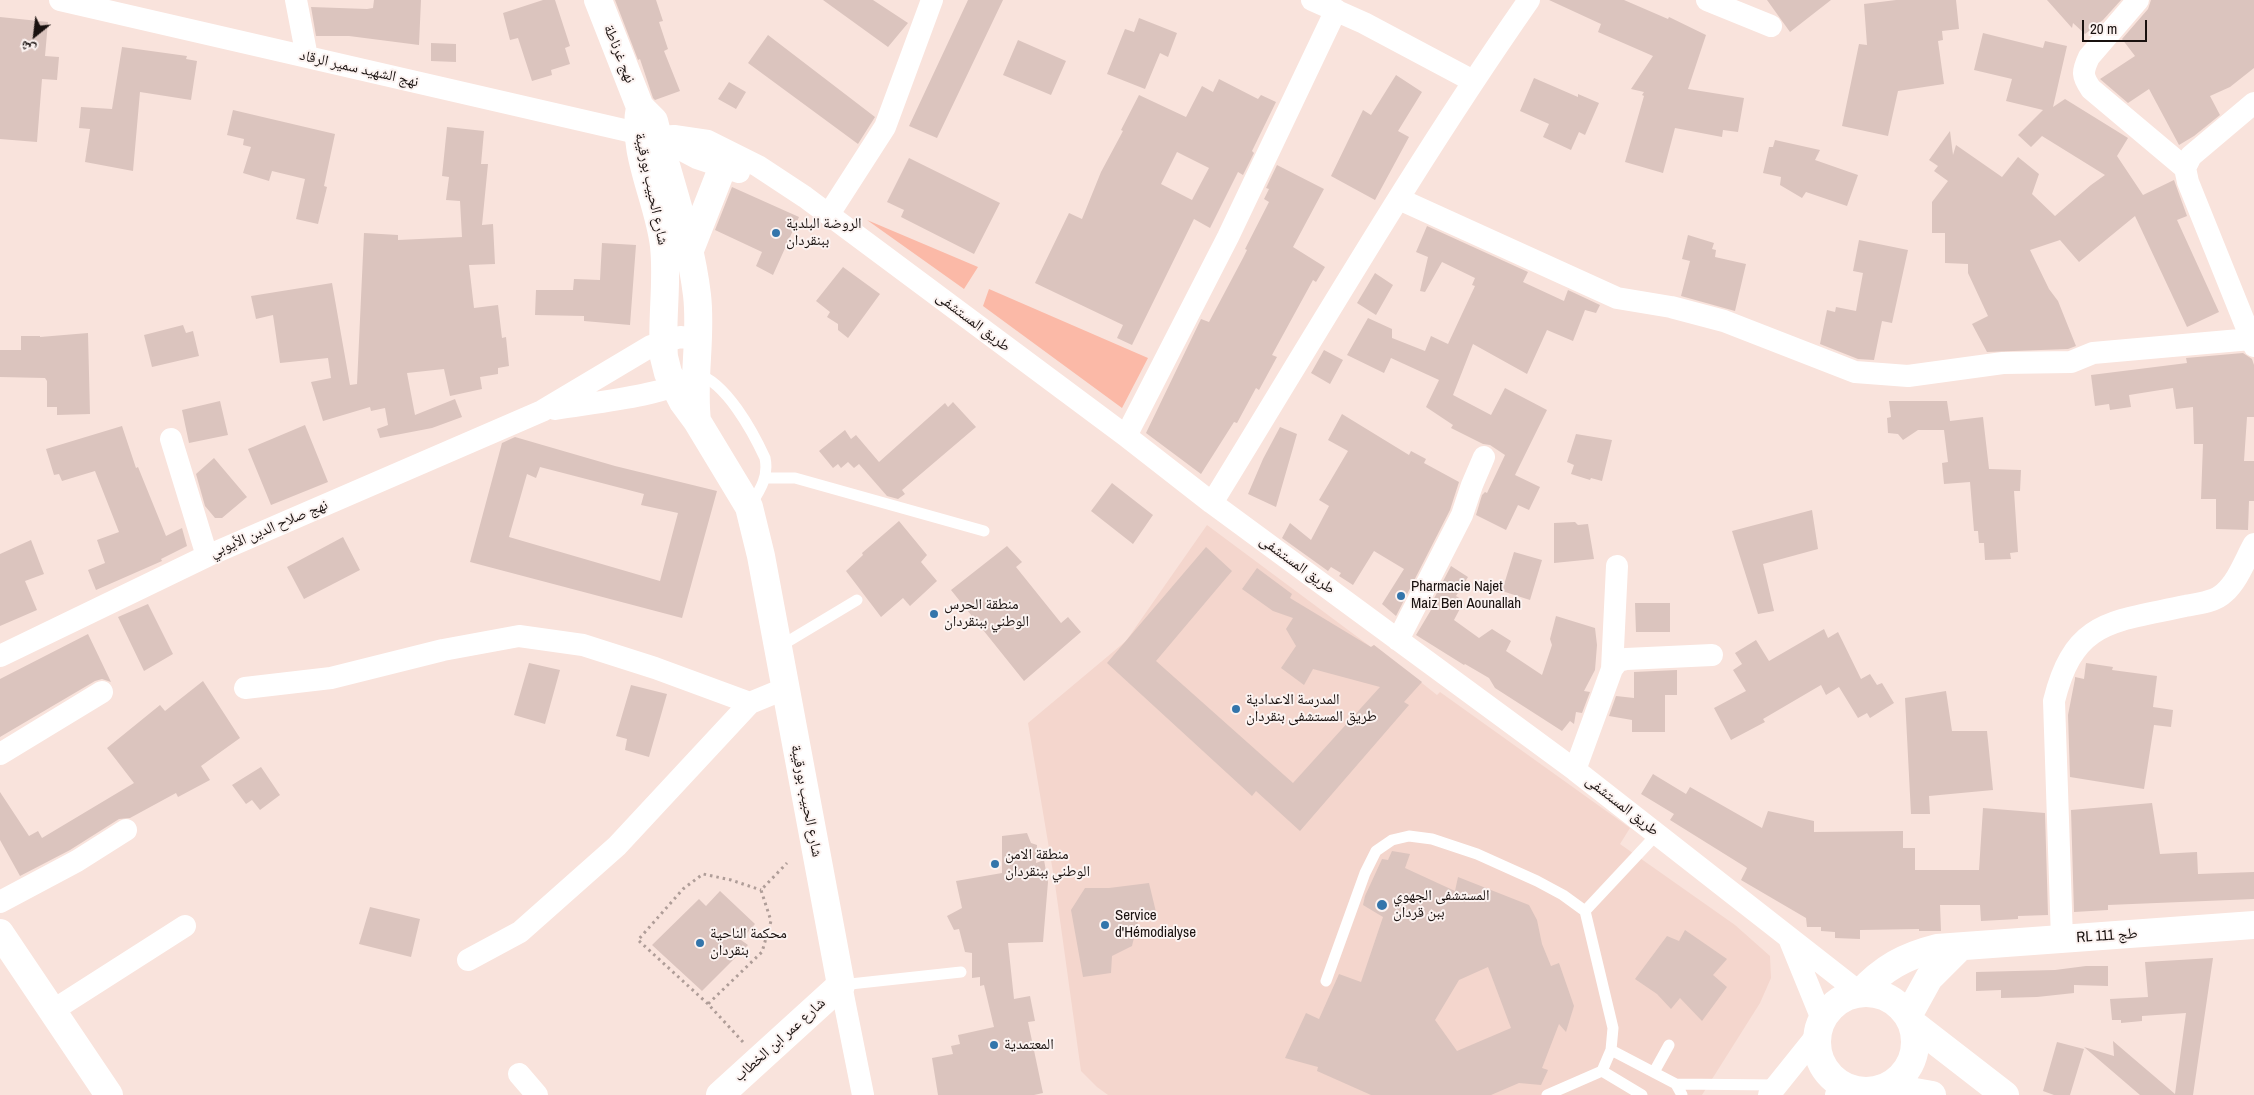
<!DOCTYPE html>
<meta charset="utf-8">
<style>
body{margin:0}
#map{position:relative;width:2254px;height:1095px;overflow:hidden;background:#f9e3dc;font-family:"Archivo Narrow","Noto Naskh Arabic",sans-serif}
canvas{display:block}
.north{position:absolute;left:10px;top:10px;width:50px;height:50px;-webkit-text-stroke:4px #fcf3f1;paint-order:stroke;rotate:209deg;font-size:14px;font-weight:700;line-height:20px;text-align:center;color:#19110f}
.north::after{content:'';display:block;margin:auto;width:18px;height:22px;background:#19110f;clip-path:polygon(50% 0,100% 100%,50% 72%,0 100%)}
.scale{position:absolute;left:2082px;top:20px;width:65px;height:22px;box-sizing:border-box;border:2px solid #19110f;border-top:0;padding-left:6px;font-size:15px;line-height:18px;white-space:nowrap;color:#19110f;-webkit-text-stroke:4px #fcf3f1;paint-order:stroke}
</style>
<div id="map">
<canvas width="2254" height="1095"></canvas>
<div class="north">ش</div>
<div class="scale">20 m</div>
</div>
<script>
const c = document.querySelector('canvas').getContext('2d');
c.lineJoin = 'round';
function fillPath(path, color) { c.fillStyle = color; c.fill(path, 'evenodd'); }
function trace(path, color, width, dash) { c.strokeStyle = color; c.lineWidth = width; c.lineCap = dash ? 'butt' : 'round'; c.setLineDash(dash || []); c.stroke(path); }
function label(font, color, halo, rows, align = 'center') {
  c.font = font + ' "Archivo Narrow","Noto Naskh Arabic",sans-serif'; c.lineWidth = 4; c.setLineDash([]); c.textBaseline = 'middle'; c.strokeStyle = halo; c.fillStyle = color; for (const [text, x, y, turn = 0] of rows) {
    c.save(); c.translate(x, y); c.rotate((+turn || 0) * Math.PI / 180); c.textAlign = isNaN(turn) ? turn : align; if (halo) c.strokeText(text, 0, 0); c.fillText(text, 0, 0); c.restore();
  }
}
const built = new Path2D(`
 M1207 525 1371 647 1374 645 1437 695 1440 692 1630 828 1620 844 1735 925 1770 956 1771 978 1760 1003 1702 1095H1108L1097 1087 1081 1071 1055 884 1028 723 1126 641Z`);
const green = new Path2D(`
 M867 220 978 267 964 289Z
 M989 289 1148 358 1122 408 983 306Z`);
const building = new Path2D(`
 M374 0H421L419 45 349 36H316L311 7 367 9 373 8Z
 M543 0H555L570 46 565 48 570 64 551 70 552 75 532 81 518 38 510 40 503 13Z
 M615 0H656L663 21 659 22 668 49 664 51 680 91 655 100 653 98 640 59 638 60Z
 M823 0H873L908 23 888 47Z
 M968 0H1003L937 138 909 126Z
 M1549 0H1624L1668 19 1669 17 1706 35 1688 89 1744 98 1738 132 1723 130 1722 137 1675 128 1663 173 1625 162 1644 96 1642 95 1644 92 1631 89 1653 56 1598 32 1601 24Z
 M1767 0H1831L1790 32Z
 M1896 0H1956L1959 29 1942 31 1943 40 1938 41 1944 84 1898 91 1888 136 1842 126 1859 44 1867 45 1864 4Z
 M2047 0H2121L2103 20 2085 34 2073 23 2072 28Z
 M2151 0H2254V68L2230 87 2210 96 2220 115 2194 136 2179 145 2149 89 2128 103 2100 79 2135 56 2122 39 2148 9Z
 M0 17 48 22 45 56 59 57 57 80 42 79 37 142 0 139Z
 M1139 18 1177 33 1168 57 1160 53 1145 89 1107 74 1125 29 1134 32Z
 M1983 33 2043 48 2045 41 2067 46 2053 107 2065 99 2128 138 2117 156 2143 195 2174 180 2187 216 2177 220 2219 312 2187 327 2135 216 2079 262 2060 240 2030 250 2049 289 2058 301 2076 346 2068 349 1987 352 1972 324 1988 316 1968 273V264L1945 263V233H1932V202L1948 181 1934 171 1938 166 1929 160 1950 131 1953 155 1956 145 2002 177 2018 157 2039 174 2032 194 2055 216 2091 185 2105 175 2042 136 2031 147 2018 135 2043 110 2006 101 2012 79 1974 70Z
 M768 35 875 117 858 144 748 63Z
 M1018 40 1066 61 1051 95 1003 75Z
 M431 43 456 44V62L431 61Z
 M122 47 187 56 186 59 197 61 191 100 140 92 133 171 85 162 90 129 79 128 81 107 112 109Z
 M1396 75 1422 92 1398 131 1409 137 1375 200 1331 176 1363 110 1371 115Z
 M1534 78 1578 97V94L1599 103 1585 135 1579 132 1571 150 1543 137 1549 124 1520 111Z
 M1219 79 1258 99 1261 95 1276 102 1252 151 1254 153 1243 175 1238 172 1210 228 1194 219 1132 345 1117 338 1123 325 1035 283 1069 213 1082 219 1101 172 1123 131 1121 130 1139 95 1186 117 1202 86 1213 92ZM1177 152 1209 168 1192 200 1161 184Z
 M729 82 746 92 736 109 718 99Z
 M233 110 335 134 324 186 327 187 318 224 296 219 305 179 272 171 269 181 243 173 251 147 243 145 244 139 227 135Z
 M447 127 484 131 481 164H488L482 225 493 224 495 264 469 265 474 308 498 305 502 338 506 337 509 366 498 368V374L480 377 482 389 450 396 444 369 407 373 415 415 455 399 462 417 432 428 380 438 377 429 388 425 385 408 371 411 370 407 323 421 311 382 331 378 328 358 280 363 273 315 256 319 251 296 332 283 350 385 357 384 364 233 398 235V240L462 237 460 201 446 200 449 177 442 176Z
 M1775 140 1820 150 1815 160 1858 175 1847 206 1806 192 1802 198 1780 185 1781 177 1763 173 1769 147H1773Z
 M909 158 1000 203 974 254 901 217 904 210 887 202Z
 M1277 165 1324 189 1293 247 1325 267 1316 282 1313 280 1272 355 1277 357 1259 390 1256 388 1237 423 1234 422 1201 474 1146 433 1201 319 1209 322 1243 258 1247 250 1245 249 1269 202 1264 199 1269 189 1266 188Z
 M732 187 799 217 773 275 756 266 762 252 715 230Z
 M1427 226 1528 272 1523 282 1564 301 1568 290 1600 305 1596 313 1585 310 1573 341 1547 330 1527 374 1473 344 1453 395 1491 415 1505 388 1547 410 1515 475 1540 487 1529 510 1518 505 1506 530 1476 515 1482 495 1485 492 1487 493 1505 455 1490 445 1483 444 1451 428 1453 425 1426 407 1439 380 1391 358 1384 373 1347 355 1368 318 1392 329V338L1425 351 1431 336 1448 344 1475 286 1472 285 1475 278 1442 262 1425 292 1420 291 1428 257 1416 252Z
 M1688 235 1714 243 1712 249 1716 250 1715 257 1746 264 1735 311 1681 296 1690 261 1682 259Z
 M1859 240 1908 250 1892 323 1882 321 1874 360 1858 359 1820 344 1827 310 1835 312 1836 307 1856 311 1863 273 1853 271Z
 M602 243 636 245 630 325 584 321V316L535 315 536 290H573L574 279 600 280Z
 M843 267 880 294 848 338 838 330V324L827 317 830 312 816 301Z
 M1375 273 1393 285 1376 315 1357 303Z
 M183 325 186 333 193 331 199 356 152 367 144 335Z
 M88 333 90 414 57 415V407H47V381L45 378 0 377V350H21V336H40V337Z
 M1324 350 1343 360 1330 384 1311 373Z
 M2243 353 2252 359 2254 365V417H2247L2244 461H2254V501H2249L2248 530 2216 529V499H2201L2203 444H2194L2193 407 2176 409 2173 388 2129 395 2131 407 2110 410 2109 404 2095 406 2091 375 2187 363 2186 358Z
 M220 401 228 435 189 443 182 410Z
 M1889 401H1947L1950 421 1983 417 1989 469 2021 470 2020 491H2014L2018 552 2010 553 2011 559 1985 560 1984 543H1979L1978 531H1974L1970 482 1944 484 1942 463 1948 462 1944 430H1918L1903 440 1898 434 1888 433 1887 418 1891 417Z
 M953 402 976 427 902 490 905 494 898 499 887 496 859 464 854 468 848 462 841 468 838 464 833 468 819 451 845 430 851 439 856 435 879 462 945 403 948 407Z
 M1342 414 1409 455 1411 451 1426 459 1424 463 1459 482 1450 510 1396 616 1382 604 1404 569 1374 551 1353 585 1339 576 1341 573 1331 567 1328 571 1282 538 1290 523 1311 540 1329 506 1319 500 1348 451 1328 440Z
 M305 425 328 482 271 505 248 449Z
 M122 426 136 468 138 467 166 536 182 528 187 546 161 559 162 561 96 590 88 570 105 563 97 540 119 532 95 471 62 481 59 474 54 475 46 449Z
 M1280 427 1297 434 1276 507 1248 494 1263 459Z
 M1576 434 1612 440 1602 481 1591 478 1590 480 1571 474 1574 465 1567 462Z
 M515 437 615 466 717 491 682 618 470 562 502 443ZM540 467 644 494 641 505 678 513 660 581 509 537 527 474 536 478Z
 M214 458 247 497 222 518H215L205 506 196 474Z
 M1112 483 1153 515 1133 544 1091 511Z
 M1812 510 1818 549 1763 564 1774 611 1758 614 1732 531Z
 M899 521 927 555 921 562 937 581 910 606 903 598 881 617 846 571 863 555 862 553Z
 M1575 522 1578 525 1588 524 1594 559 1554 563V523Z
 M343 537 360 570 304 599 287 567Z
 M31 540 44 574 25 581 37 610 0 626V554Z
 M1007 546 1022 562 1016 567 1061 623 1068 617 1081 632 1024 681 951 590Z
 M1206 547 1232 571 1156 661 1293 783 1380 687 1313 669 1304 685 1281 668 1296 646 1286 629 1293 618 1273 611 1242 589 1257 568 1292 594 1290 598 1371 647 1374 645 1422 682 1404 702 1409 705 1300 831 1256 791 1252 796 1107 663Z
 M1514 552 1542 560 1530 600 1502 591Z
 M1451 566 1468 577 1456 596 1464 601 1454 620 1479 638 1492 629 1511 641 1506 651 1542 675 1552 645 1550 639 1556 616 1595 628 1597 645 1595 670 1584 691 1590 692 1582 713 1576 712 1574 724 1570 721 1562 731 1495 688 1489 678 1465 664 1464 665 1416 635 1431 610H1428Z
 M1635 603H1670V632H1636Z
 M148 604 173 654 144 671 118 617Z
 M1824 629 1828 638 1838 632 1861 679 1870 674 1877 685 1882 683 1894 703 1870 718 1867 713 1858 718 1839 687 1826 695 1821 685 1763 719 1765 722 1731 740 1714 708 1746 691 1733 670 1742 664 1735 653 1756 640 1769 661Z
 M88 634 111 682 102 679 95 681 0 737V679Z
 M529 663 560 670 545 724 514 715Z
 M2086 663 2113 667 2112 670 2157 676 2153 707 2173 710 2171 727 2154 725 2144 789 2070 777 2068 715 2075 679V677L2084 679Z
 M1677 670V695H1665V732H1632V720L1609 716 1616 696 1634 698V672Z
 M203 681 240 738 201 766 210 780 178 797 176 793 130 818 119 819 70 850 20 876 0 840V792L29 836 38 831 42 838 134 783 107 748 160 705 165 711Z
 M631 685 667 694 649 757 625 750 627 739 616 736Z
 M1946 691 1952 731H1987L1993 790 1929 796 1930 814H1911L1905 698Z
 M261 767 280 795 260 810 252 800 246 804 232 785Z
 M1653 774 1686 794 1690 787 1762 828 1768 811 1814 821V832L1903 831V848H1915V870H1979L1983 808 2045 813 2048 915 2018 916V919L1981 921 1980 905H1940L1941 931H1919V929L1860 930V939L1835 938V932L1821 931V927H1807L1806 918 1741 880 1747 868 1670 820 1674 814 1641 794Z
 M2152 803 2160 854 2197 852 2198 874 2254 872V899L2108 905V910L2074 912 2071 810Z
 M1027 833 1031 843 1037 845 1036 863 1044 860 1048 882 1043 942 1008 943 1014 999 1030 996 1035 1021 1028 1022 1043 1093 1034 1095H938L932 1058 953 1054 951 1046 960 1044 958 1035 994 1027 984 985 980 986V977L972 978V953L965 952 959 929 954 930 947 916 962 908 956 881 1002 873V836Z
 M1392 851 1410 854 1405 868 1455 891 1458 877 1529 905 1537 920 1542 944 1551 966 1559 963 1574 1006 1566 1032 1559 1024 1542 1068 1548 1070 1541 1085 1519 1083 1491 1095H1371L1317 1071 1318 1067 1285 1058 1306 1013 1319 1019 1339 974 1361 982 1383 917 1363 905 1365 896 1382 859 1388 860ZM1488 967 1511 1028 1457 1051 1435 1020 1459 980Z
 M1149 883 1156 912 1139 917 1132 946 1112 956 1111 973 1083 977 1071 910 1085 888H1109Z
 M720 891 755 924 741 940 748 945 702 991 652 945 699 899 706 906Z
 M370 907 420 919 411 957 359 944Z
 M1685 930 1727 959 1713 975 1727 987 1702 1021 1680 998 1671 1009 1657 994 1635 979 1667 936 1679 941Z
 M2213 958 2193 1095H2140L2084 1047 2114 1056 2113 1041 2175 1094 2186 1013 2142 1016V1021L2121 1023V1020H2112L2110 999 2148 997 2145 962Z
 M2086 966H2108V986L2074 985V993L2037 997 2001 998V990L1976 991V972L2055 970Z
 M2057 1042 2084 1049 2070 1095H2054L2043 1091Z`);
const path = new Path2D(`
 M708 1004 638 940 683 889 703 874 731 880 761 890
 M743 1042 708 1004 762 952 771 921 761 890 787 863`);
const service = new Path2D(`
 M697 374C726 382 753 432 765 458 769 477 760 490 750 506
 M766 478H795L984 531
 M777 648 857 600
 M1326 981 1365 873 1376 851 1392 840 1409 836 1432 839 1477 854 1537 881 1563 895 1585 911
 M841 985 961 972
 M1611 1050 1676 1084 1682 1095
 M1602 1071 1642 1095
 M1654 1072 1669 1045
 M1676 1084 1777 1085
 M1547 1095 1602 1071 1611 1050 1613 1028 1585 911 1658 833`);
const minor = new Path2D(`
 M60 0 637 133 658 137 674 136 708 141 758 166 805 197 1126 436 1212 503 1575 770 1860 993
 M296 0 307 57
 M1312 0 1364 23 1473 81
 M1707 0 1771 26
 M2138 0 2089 57C2082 72 2082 76 2091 89L2185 168
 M2254 103 2191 156 2185 168 2188 182 2254 346
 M663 140 697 158 739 172
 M1399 199 1617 298 1671 307 1724 321 1855 372 1908 376 2003 363 2071 362 2093 353 2251 339
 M829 214 885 127 932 0
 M555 409C588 403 664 396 689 379
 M1126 436 1228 237 1336 10
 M171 439 207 556
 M1212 503C1316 334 1416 162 1529 0
 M1398 640 1462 515 1472 485 1484 457
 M0 656 207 556 542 411 651 346 680 337 697 339
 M1612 669 1617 566
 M245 688 331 678 443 650 519 636 583 645 655 668 750 703 784 689
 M0 754 102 692
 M1575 770 1612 669 1618 661 1626 659 1712 655
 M0 902 77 861 126 830
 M1789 938 1822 1019
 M2062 939 2054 701C2074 619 2113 622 2185 606 2197 604 2215 602 2224 593 2238 581 2245 560 2254 544
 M468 960 520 932 617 846 750 703
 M841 985 863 1095
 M52 1011 185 926
 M519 1074 537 1095
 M1769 1095 1818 1034
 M1836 1095 1851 1088`);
const tertiary = new Path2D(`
 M0 933 109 1095
 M1860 993C1883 968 1905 956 1937 948L2254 925
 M1817 1042a49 49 0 1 1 98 0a49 49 0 1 1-98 0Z
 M1908 1016 1929 978 1960 947
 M1912 1023 2005 1095
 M1887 1087 1932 1095`);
const secondary = new Path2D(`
 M598 0 640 107 654 121C668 179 690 235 697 295 702 337 692 379 697 421
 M640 107C631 152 659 201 664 246 668 283 661 320 664 357L668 373 683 402 697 421 749 507 761 556 841 985 720 1095
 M690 250 723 166`);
const markers = [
 [776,233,5,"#3375ab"],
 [1401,596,5,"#3375ab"],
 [934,614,5,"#3375ab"],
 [1236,709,5,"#3375ab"],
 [995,864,5,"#3375ab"],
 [1382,905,6,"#3375ab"],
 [1105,925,5,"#3375ab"],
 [700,943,5,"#3375ab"],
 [994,1045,5,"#3375ab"]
];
const streetNames = [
 ["نهج غرناطة",619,54,68],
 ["نهج الشهيد سمير الرقاد",359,69,13],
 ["شارع الحبيب بورقيبة",651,189,78],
 ["طريق المستشفى",973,322,37],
 ["نهج صلاح الدين الأيوبي",269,529,-23],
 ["طريق المستشفى",1297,565,36],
 ["شارع الحبيب بورقيبة",806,801,79],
 ["طريق المستشفى",1622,806,38],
 ["RL طج 111",2107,936,-4],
 ["شارع عمر ابن الخطاب",780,1040,-42]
];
const poiNames = [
 ["الروضة البلدية",786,224],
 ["ببنقردان",786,241],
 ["Pharmacie Najet",1411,587],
 ["Maiz Ben Aounallah",1411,604],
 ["منطقة الحرس",944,605],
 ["الوطني ببنقردان",944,622],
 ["المدرسة الاعدادية",1246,700],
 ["طريق المستشفى بنقردان",1246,717],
 ["منطقة الامن",1005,855],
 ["الوطني ببنقردان",1005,872],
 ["المستشفى الجهوي",1393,896],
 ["ببن قردان",1393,913],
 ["Service",1115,916],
 ["d'Hémodialyse",1115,933],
 ["محكمة الناحية",710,934],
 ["بنقردان",710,951],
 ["المعتمدية",1004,1045]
];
fillPath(built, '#f4d6cd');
fillPath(green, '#fbb9a7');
fillPath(building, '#dbc4be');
trace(path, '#af9d98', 3, [2.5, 4]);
trace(service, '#fff', 11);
trace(minor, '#fff', 22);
trace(tertiary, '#fff', 28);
trace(secondary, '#fff', 28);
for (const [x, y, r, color] of markers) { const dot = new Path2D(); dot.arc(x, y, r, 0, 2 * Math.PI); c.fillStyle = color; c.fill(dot); trace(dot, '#fcf3f1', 2); }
label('15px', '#19110f', '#fcf3f1', streetNames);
label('15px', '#19110f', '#fcf3f1', poiNames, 'left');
</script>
